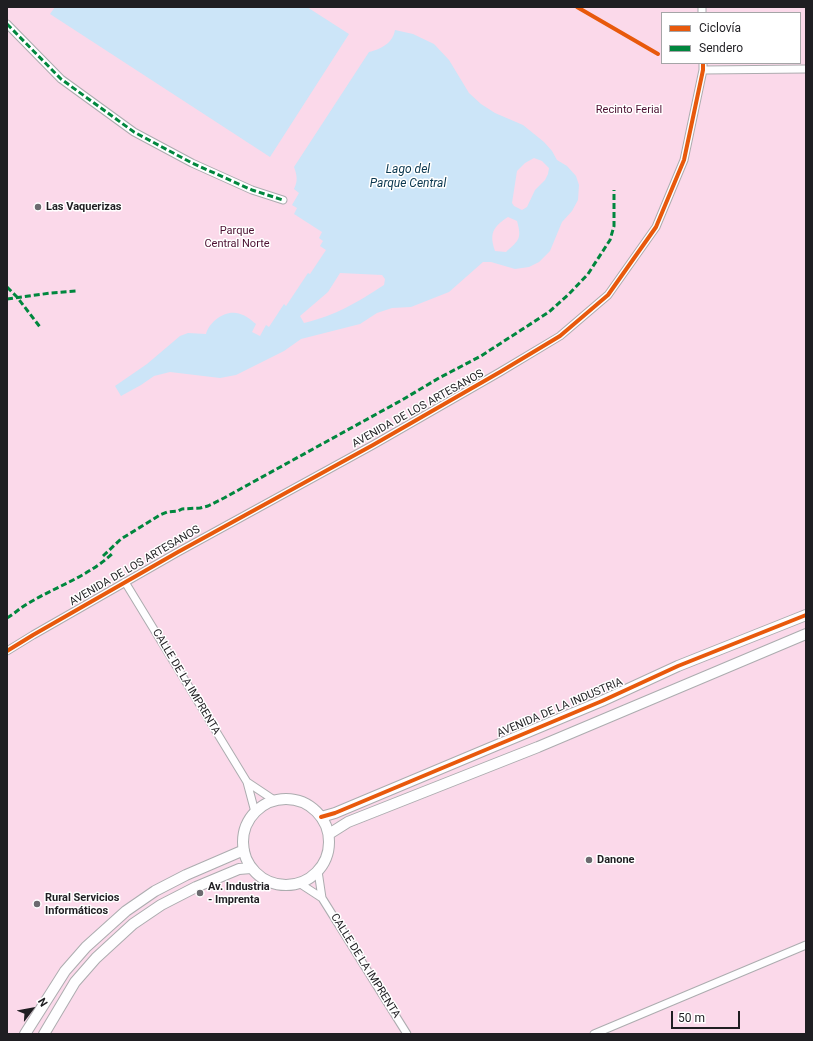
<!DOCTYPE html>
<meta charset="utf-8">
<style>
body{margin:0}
#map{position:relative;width:813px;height:1041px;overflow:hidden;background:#f9f8fd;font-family:Roboto,sans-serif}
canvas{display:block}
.frame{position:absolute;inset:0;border:8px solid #1f1e22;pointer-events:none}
.legend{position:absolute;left:661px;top:12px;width:140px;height:52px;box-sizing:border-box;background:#fff;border:1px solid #a5a5a7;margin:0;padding:5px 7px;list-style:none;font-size:12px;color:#1f1e22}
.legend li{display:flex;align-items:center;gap:8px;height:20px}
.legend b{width:20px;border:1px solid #a5a5a7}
.north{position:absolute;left:12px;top:989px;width:40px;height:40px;-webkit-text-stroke:3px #fff;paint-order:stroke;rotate:58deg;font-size:11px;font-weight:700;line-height:16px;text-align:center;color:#1f1e22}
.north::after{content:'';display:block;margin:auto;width:14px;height:18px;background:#1f1e22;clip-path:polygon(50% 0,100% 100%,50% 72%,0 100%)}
.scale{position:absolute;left:671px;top:1011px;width:69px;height:18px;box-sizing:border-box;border:2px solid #1f1e22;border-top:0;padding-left:5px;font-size:12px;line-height:14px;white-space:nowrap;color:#1f1e22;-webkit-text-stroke:3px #fff;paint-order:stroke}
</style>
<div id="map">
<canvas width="813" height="1041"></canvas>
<div class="frame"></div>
<ul class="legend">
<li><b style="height:5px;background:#e8590c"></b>Ciclovía</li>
<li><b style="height:5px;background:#00873e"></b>Sendero</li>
</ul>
<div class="north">N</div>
<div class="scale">50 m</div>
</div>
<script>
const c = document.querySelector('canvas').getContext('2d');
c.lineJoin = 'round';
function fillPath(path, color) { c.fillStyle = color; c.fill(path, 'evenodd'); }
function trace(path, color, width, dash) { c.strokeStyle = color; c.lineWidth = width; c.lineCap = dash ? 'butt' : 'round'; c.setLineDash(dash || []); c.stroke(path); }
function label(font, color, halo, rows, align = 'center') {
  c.font = font + ' Roboto,sans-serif'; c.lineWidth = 3; c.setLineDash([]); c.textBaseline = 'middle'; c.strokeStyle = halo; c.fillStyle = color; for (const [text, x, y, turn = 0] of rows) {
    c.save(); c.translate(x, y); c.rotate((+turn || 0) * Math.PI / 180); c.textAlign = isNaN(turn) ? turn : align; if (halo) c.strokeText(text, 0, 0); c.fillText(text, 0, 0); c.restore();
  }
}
const green = new Path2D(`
 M7 7H806V1034H7ZM662 13H800V63H662Z`);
const water = new Path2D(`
 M55 7H307L349 34 270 157 50 14Z
 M395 30 413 34 434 44 449 60 469 93 481 104 495 113 523 125 544 142 552 151 557 160 567 166 576 176 579 185 578 200 572 211 562 222 550 251 539 262 529 267 515 269 491 262H483L449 292 411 307 392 308 377 313 360 324 301 339 284 351 236 375 220 378 170 372 154 376 141 385 121 396 115 386 147 364 180 336 188 333 206 334C209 322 224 311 236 313 244 314 250 319 256 324L252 332 260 336 266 325 269 327 284 304 286 306 308 273 310 274 326 250 320 246 323 241 319 238 322 232 294 214 297 208 292 205 299 193 294 189C298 181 297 175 294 167L369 52C381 49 393 43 395 30ZM534 158 542 161 549 168 548 174 545 180 535 190 527 207 522 210 514 206 512 203 517 171 525 163ZM508 217 517 221C522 239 519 240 506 252L495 251C489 233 493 227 508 217ZM340 273 382 275 385 279 384 285C356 303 337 315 304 323L300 316 328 292Z`);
const street = new Path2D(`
 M702 7V13
 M7 24 61 79 134 132 192 163 252 190 283 200
 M703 70 806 69
 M125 582 247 782 255 812
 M7 651 33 635 178 552 373 445 500 372 560 336 608 295 656 227 684 160 703 70V63
 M247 782 274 800
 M318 871 322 898 407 1034
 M299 883 322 898
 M594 1034 806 945`);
const secondary = new Path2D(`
 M243 842a43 43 0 1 1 86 0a43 43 0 1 1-86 0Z
 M321 817 335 813 602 701 678 666 806 615
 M329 834 348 822 538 747 806 634
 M25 1034 65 971 86 947 126 911 155 891 186 875 244 850
 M44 1034 75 982 96 958 133 924 161 905 196 887 239 869 251 868`);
const quiet = new Path2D(`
 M7 24 61 79 134 132 192 163 252 190 283 200
 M7 287 17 297 40 327
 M7 299 51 293 77 291
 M103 556 121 539 160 515 167 512 178 511 182 509 200 508 208 506 224 498 402 400 439 378 481 356 549 312 569 294 588 274 610 240 614 226V190
 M7 618C14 614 20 608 27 604 55 587 87 577 112 554`);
const cycleway = new Path2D(`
 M577 7 658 54
 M7 651 33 635 178 552 373 445 500 372 560 336 608 295 656 227 684 160 703 70V63
 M321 817 335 813 602 701 678 666 806 615`);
const markers = [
 [38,207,4,"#6b6a6f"],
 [589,860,4,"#6b6a6f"],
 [200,893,4,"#6b6a6f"],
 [37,904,4,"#6b6a6f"]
];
const parkNames = [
 ["Recinto Ferial",629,110],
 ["Parque",237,231],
 ["Central Norte",237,244]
];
const poiNames = [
 ["Las Vaquerizas",46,207],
 ["Danone",597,860],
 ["Av. Industria",208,887],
 ["- Imprenta",208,900],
 ["Rural Servicios",45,898],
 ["Informáticos",45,911]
];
const streetNames = [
 ["AVENIDA DE LOS ARTESANOS",418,409,-29],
 ["AVENIDA DE LOS ARTESANOS",135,566,-30],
 ["CALLE DE LA IMPRENTA",186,682,59],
 ["AVENIDA DE LA INDUSTRIA",560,708,-23],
 ["CALLE DE LA IMPRENTA",365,966,58]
];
const waterNames = [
 ["Lago del",408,170],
 ["Parque Central",408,184]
];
fillPath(green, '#fbd9ea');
fillPath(water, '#cce5f8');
trace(street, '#acacaf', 9);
trace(secondary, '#acacaf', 12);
trace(street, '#fefeff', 7);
trace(secondary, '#fefeff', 10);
trace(quiet, '#00873e', 3, [6, 3]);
trace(cycleway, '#e8590c', 4);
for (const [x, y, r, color] of markers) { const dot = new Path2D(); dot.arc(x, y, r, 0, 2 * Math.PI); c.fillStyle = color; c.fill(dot); trace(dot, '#fff', 1.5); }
label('11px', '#4c1132', '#fff', parkNames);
label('bold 11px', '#1f1e22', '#fff', poiNames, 'left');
label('11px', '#1f1e22', '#fff', streetNames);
label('italic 12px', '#0a374f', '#fff', waterNames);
</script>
